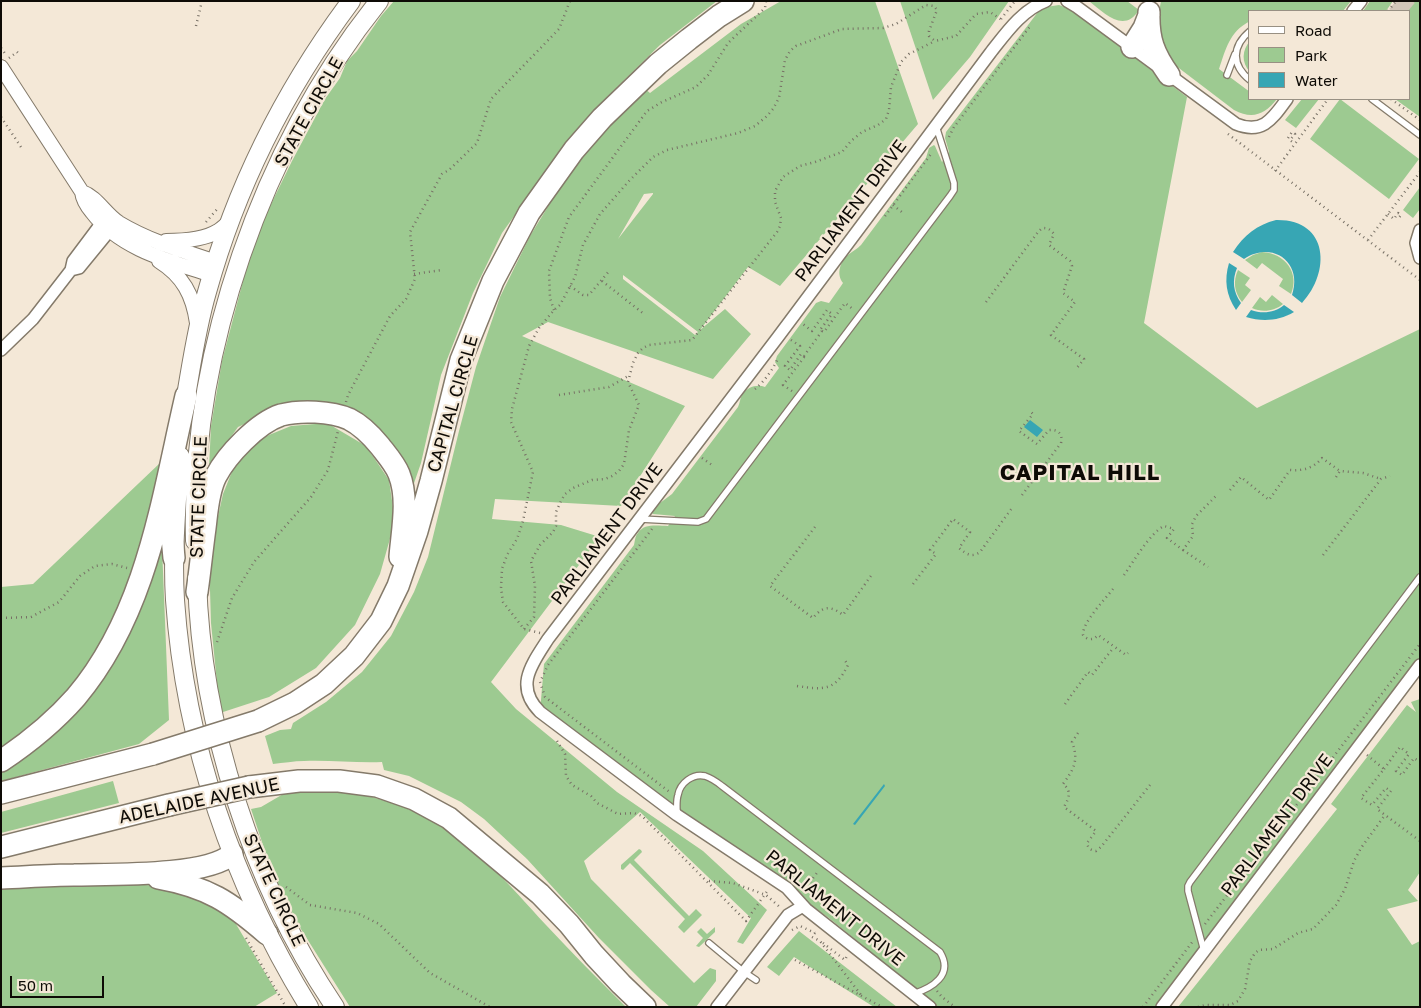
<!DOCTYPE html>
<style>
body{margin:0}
#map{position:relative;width:1421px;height:1008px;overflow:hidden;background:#f4e8d7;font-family:"Golos Text",sans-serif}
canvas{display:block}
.frame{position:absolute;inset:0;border:2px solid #0e0b06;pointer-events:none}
.legend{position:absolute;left:1248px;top:10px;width:162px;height:90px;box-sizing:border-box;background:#f4e8d7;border:1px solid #989083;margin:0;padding:6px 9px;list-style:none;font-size:15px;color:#0e0b06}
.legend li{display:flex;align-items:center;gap:10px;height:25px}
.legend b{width:25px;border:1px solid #989083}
.scale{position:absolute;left:10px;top:976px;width:94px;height:22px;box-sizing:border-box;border:2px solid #0e0b06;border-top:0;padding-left:6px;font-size:15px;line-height:18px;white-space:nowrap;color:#0e0b06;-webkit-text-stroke:4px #f4e8d7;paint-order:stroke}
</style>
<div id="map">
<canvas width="1421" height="1008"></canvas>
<div class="frame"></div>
<ul class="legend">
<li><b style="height:6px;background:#fff"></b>Road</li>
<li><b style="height:14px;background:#9dca91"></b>Park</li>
<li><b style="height:14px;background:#37a6b4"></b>Water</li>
</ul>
<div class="scale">50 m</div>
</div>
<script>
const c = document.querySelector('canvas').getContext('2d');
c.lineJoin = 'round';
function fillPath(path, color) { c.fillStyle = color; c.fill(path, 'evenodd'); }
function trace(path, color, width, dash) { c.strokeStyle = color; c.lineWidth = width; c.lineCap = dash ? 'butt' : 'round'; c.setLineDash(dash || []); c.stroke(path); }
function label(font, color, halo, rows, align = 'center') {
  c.font = font + ' "Golos Text",sans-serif'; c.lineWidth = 4.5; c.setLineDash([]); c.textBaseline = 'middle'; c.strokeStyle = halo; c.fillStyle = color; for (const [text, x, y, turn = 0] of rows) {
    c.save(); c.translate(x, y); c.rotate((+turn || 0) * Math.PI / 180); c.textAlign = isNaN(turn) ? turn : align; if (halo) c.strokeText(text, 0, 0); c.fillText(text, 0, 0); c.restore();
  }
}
const green = new Path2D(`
 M394 1H717L660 45 608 96 550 166 502 233 473 293 441 375 421 463 412 489 374 427 291 403 238 427 209 468 211 426 222 361 254 239 292 161 325 99 340 78 347 61 357 51 381 16Z
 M781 1H875L918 124 780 286 748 267 700 330 725 309 751 334 713 379 548 322 522 336 685 406 621 506 495 499 492 519 561 525 600 537 491 682 516 709 617 792 703 851 767 910 743 944 737 942 751 918 640 812 584 861 591 879 694 983 710 968 716 970V981L696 1007H670L651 990 599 938 527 859 484 819 461 802 409 776 384 770 382 762C356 763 330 760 304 761 294 761 283 763 273 764L265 736 280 730 291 729 293 723 326 702 362 672 391 636 414 592 428 557 459 431 476 367 500 297 530 236 563 182 584 155 617 117 644 88 650 93 741 24ZM653 193V194L618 239 644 194ZM623 275 698 332 695 335 623 279Z
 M900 1H1009L970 57 933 100Z
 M1089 1H1127L1139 10C1124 34 1104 13 1089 1Z
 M1161 1H1351L1343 11H1250V21C1229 32 1226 49 1219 69L1250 92V99H1277C1265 114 1253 120 1234 110L1167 59 1156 29Z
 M1370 1H1393L1386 11H1363Z
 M1398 1H1420V117L1395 99H1410V11H1391Z
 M1059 5 1070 9 1187 97 1144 323 1257 408 1420 329V663L1162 1007H938L829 918 540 712 544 664 634 545C635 541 635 536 638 533 644 523 658 526 668 526L675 516 653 514 652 513 660 503 672 494 738 407C740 403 740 398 742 395 747 387 757 384 765 387L779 368 775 362 777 356 816 303 821 301 829 303 841 286 843 283C836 274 840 262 848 255 853 251 857 249 861 245L926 158 929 148 934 145 935 146 942 162 949 152 945 138 946 132 1038 12 1046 7Z
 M1250 41V72C1241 62 1242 50 1250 41Z
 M1302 99H1319L1296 128 1285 120Z
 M1340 99 1419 159 1389 199 1310 139Z
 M1420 187V209L1413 218 1403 210Z
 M1262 252C1285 253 1300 273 1291 294L1279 286 1283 279 1262 263 1257 269 1245 260 1253 255Z
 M1238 270 1250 278 1245 285 1251 290 1242 302C1234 292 1233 281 1238 270Z
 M1272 295 1283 304C1275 311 1262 313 1252 308L1260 297 1266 302Z
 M327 423 366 446 389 480 395 521 380 574 355 625 316 668 269 697 220 713 211 623 209 557 223 494 235 464 264 437 291 426Z
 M160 463 148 518 162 547 169 720 139 744 1 781V587L33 584Z
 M1420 699V872L1408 890 1418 901 1387 909 1412 945 1420 941V1007H1178L1337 809 1331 804 1407 705 1416 712 1411 702Z
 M113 781 119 803 1 833V812Z
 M320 791C332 792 343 792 355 794 378 797 403 806 424 816 473 841 509 885 546 925 572 953 599 980 626 1007H350L299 926 283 895 269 863 251 809 261 807 285 793Z
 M639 849 641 850 642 852 634 860 689 916 696 909 702 915 684 933 678 927 685 919 630 863 623 870 621 869V865Z
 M83 884H126L165 886 198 895 230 914 277 993 254 1007H1V888Z
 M715 927V932L699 947 696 946 703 938 697 932 701 928 707 934Z
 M799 931 897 1007H874L794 957 779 976 767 967Z`);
const water = new Path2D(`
 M1276 220C1329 219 1331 272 1302 303L1292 295C1303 263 1273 240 1244 259L1233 252C1244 235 1257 225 1276 220Z
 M1229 263 1237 268C1232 280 1233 292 1241 303L1236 310C1226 295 1224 280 1229 263Z
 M1284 305 1294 312C1279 321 1262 322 1246 317L1251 310C1262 314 1275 313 1284 305Z
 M1030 420 1043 430 1037 437 1024 427Z
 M884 784 885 786 855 825 853 824Z`);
const motorwayTunnel = new Path2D(`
 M1396 1 1408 11`);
const path = new Path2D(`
 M1388 11 1396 1
 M1001 19 1015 1
 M196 26 202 1
 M1 48 6 55
 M9 58 17 52 19 54 18 55
 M1391 99 1420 120
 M1 117 21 147
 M1228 134 1420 280
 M949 137 954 127 1031 25
 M1288 138 1292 132 1295 134 1290 140 1295 144
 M1275 171 1328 99
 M893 205 903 213 904 212
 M1388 214 1394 219 1398 213 1401 215 1397 220
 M885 216 931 154
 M206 222 219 207
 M1368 240 1420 172
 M414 274 442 270
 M602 281 644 314
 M570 286 583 295H589L610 270
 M986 302 1038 232 1042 228C1048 228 1050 229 1054 234L1049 245 1070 261 1072 266 1063 293 1075 302 1051 335 1084 359 1076 369
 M554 310 550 298 549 271 569 217 647 111 662 102 696 87 708 75 728 43 765 8 766 1
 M822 331 824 332 845 303 854 310
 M791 340 800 346 785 366 790 370 801 354 804 356 822 331 820 330 832 314 827 310 812 331 803 324
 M755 389C764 382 774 368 778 358
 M792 391 783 385 805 356H804
 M559 395 609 387 630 375
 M346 402 348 395 390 316 406 299 415 279 410 232 442 174 449 170 477 143 491 99 559 29 570 1
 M702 458 712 465 711 467
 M1336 477 1340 471 1363 473 1381 479
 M1230 490 1241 477 1269 500 1290 470C1303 471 1314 468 1322 458L1340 471
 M1022 495 1061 443C1063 434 1058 429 1049 430L1037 444 1019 431 1033 414 1031 412
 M815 527 770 586 813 618C823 606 830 605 843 615L873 573
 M652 529 548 665 540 682 545 697 671 793
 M1183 550 1208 567
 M1323 555 1381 479 1390 476
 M1124 575C1134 561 1150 533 1164 526L1174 529 1167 538 1183 550 1193 536 1192 524 1196 516 1216 496
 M913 584 936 554 930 550 953 519 970 532 959 548C966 554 972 558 980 552L1012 508
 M1113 589C1105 599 1082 623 1083 635 1087 640 1093 641 1098 635L1126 655 1128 653
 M1 618 31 617 59 602 80 576 95 566 112 564 127 568
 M524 629 534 617 535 586 531 561 540 545 553 532 556 526V512L561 501 565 494 573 488 592 480 605 479 612 476 619 471 624 464 629 430 639 405 628 382 633 363 638 353 643 348 649 345 692 340 777 232 780 226 781 218 775 202V191L783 177 800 166 815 162 842 152 851 141 862 132 878 125 886 119 889 110 891 87 901 62 909 54 935 41
 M540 633 524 629 503 602 501 588 502 569 507 555 517 539 523 521 533 472 511 422 512 409 529 346 539 328 554 310 560 305 575 277 583 245 600 214 629 181 653 157 667 150 738 133 755 126 767 116 773 109 779 98 785 60 790 51 796 46 842 29 883 28 896 24 926 5 934 6 937 10 929 31V36L935 41 956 36 976 14 990 12 1002 20
 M217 642 232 598 254 562 311 497 328 470 338 431
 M797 686C824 690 835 691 848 665L844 659
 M1065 704 1088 672 1092 675 1114 647
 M1078 733 1072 742C1079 760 1074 769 1063 784 1072 791 1069 798 1064 807L1096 831 1087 843C1088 848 1090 850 1096 851L1101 847 1150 785
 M557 741 565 754 566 776 572 785 591 796 597 803 618 814 634 813 642 816 746 921 768 890
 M1367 755 1384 769 1361 798 1372 805 1386 788 1391 791 1377 809 1420 841
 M1384 769 1400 747 1409 754 1396 771 1402 775 1414 758 1420 762
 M709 881 733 883 766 895 781 908
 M286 887 310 905 357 913 379 924 430 973 490 1007
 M804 890 819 870
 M1205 924 1420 644
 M792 930 800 926 815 933
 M815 933 812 937 820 941 861 995
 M246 938 286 1007
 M823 943 845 960 847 956
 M795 960 882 1007
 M937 991 942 997 955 1007
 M1143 1007 1193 941
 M1198 1007 1205 1005H1230L1238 1001 1245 989 1250 961 1255 953 1259 950 1273 949 1298 933 1313 929 1336 905 1345 889 1354 861 1361 848 1385 815`);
const service = new Path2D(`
 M1250 31C1232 46 1231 65 1250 80
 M1227 75 1235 54
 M1372 99 1420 135
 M640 519 698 522 706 519 950 196 954 190V183L936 126
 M677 815C677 808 676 801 678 795 680 783 693 773 705 776 711 778 717 782 722 786L940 952C954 975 932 988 913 994
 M709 943 744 972 756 980
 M1204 951 1188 891V886L1190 882 1420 577`);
const minor = new Path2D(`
 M1067 1 1077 7 1236 124C1263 135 1273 118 1287 99
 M1353 11 1361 1
 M1420 230 1416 243 1420 258
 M71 270 79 268 115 224
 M1 350 33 319 71 270 73 261 106 217
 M717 1007 788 915 803 906
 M930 1007 806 909 787 888 677 815 540 712C514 686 532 664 548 639L778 337 991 52C1006 33 1022 10 1046 1
 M1162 1007 1420 665`);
const tertiary = new Path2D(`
 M1 67 82 192C83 200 86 205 92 212 120 249 169 261 212 275
 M82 192C97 197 105 214 119 223 149 241 183 251 216 262
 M166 241C182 241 204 240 218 231 223 228 227 224 231 220
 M159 261C183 276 193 295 197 323`);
const primary = new Path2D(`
 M184 410 186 396C192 361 197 326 207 292 236 187 286 88 351 1
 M180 456C177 503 172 552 175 600 185 744 233 884 309 1007
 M195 541C190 353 262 147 379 1
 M197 579C201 725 253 886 335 1007`);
const motorway = new Path2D(`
 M1149 12C1148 39 1154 54 1169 75
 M1132 47 1144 28 1149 15
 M163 500 171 526 174 558
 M197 592C200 571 202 550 205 528 207 512 208 491 216 476 227 455 257 423 281 415 300 410 331 411 349 419 361 425 371 435 380 446 387 455 395 464 399 474 409 499 402 531 400 557
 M258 721 295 703 324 684 354 656 381 621 398 586 417 531 431 481 461 360 493 281 529 213 574 150 602 118 658 64 689 39 719 16 743 1
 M1 761C28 743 54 722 76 697 147 613 162 499 186 396
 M249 787 299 781H339L377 786 414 799 449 818 540 894 569 924 594 955 621 984 645 1007
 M1 793 153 754
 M1 847 169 805
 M1 878C26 877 50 875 74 875 109 874 207 877 232 854
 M158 878C208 887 230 902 267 934`);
const motorwayBridge = new Path2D(`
 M153 754 258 721
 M169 805 249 787`);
const streetNames = [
 ["STATE CIRCLE",309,112,-61],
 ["PARLIAMENT DRIVE",851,211,-53],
 ["CAPITAL CIRCLE",453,404,-74],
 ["STATE CIRCLE",199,497,-88],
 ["PARLIAMENT DRIVE",607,534,-53],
 ["ADELAIDE AVENUE",199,801,-12],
 ["PARLIAMENT DRIVE",1277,825,-53],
 ["STATE CIRCLE",274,890,65],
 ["PARLIAMENT DRIVE",835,908,39]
];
const districtNames = [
 ["CAPITAL HILL",1080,473]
];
fillPath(green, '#9dca91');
fillPath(water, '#37a6b4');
trace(motorwayTunnel, '#d2c7b8', 21, [21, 11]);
trace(service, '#847a6a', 8);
trace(minor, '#847a6a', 14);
trace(tertiary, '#847a6a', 16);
trace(primary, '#847a6a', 20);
trace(motorway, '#847a6a', 24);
trace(path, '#777065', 2.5, [1, 4]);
trace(service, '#fff', 5.5);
trace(minor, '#fff', 11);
trace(tertiary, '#fff', 14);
trace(primary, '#fff', 18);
trace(motorway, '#fff', 21);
trace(motorwayBridge, '#847a6a', 24, []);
trace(motorwayBridge, '#fff', 21);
label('18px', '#0e0b06', '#f4e8d7', streetNames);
c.letterSpacing = '1px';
label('bold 22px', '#0e0b06', '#f4e8d7', districtNames);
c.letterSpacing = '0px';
</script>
